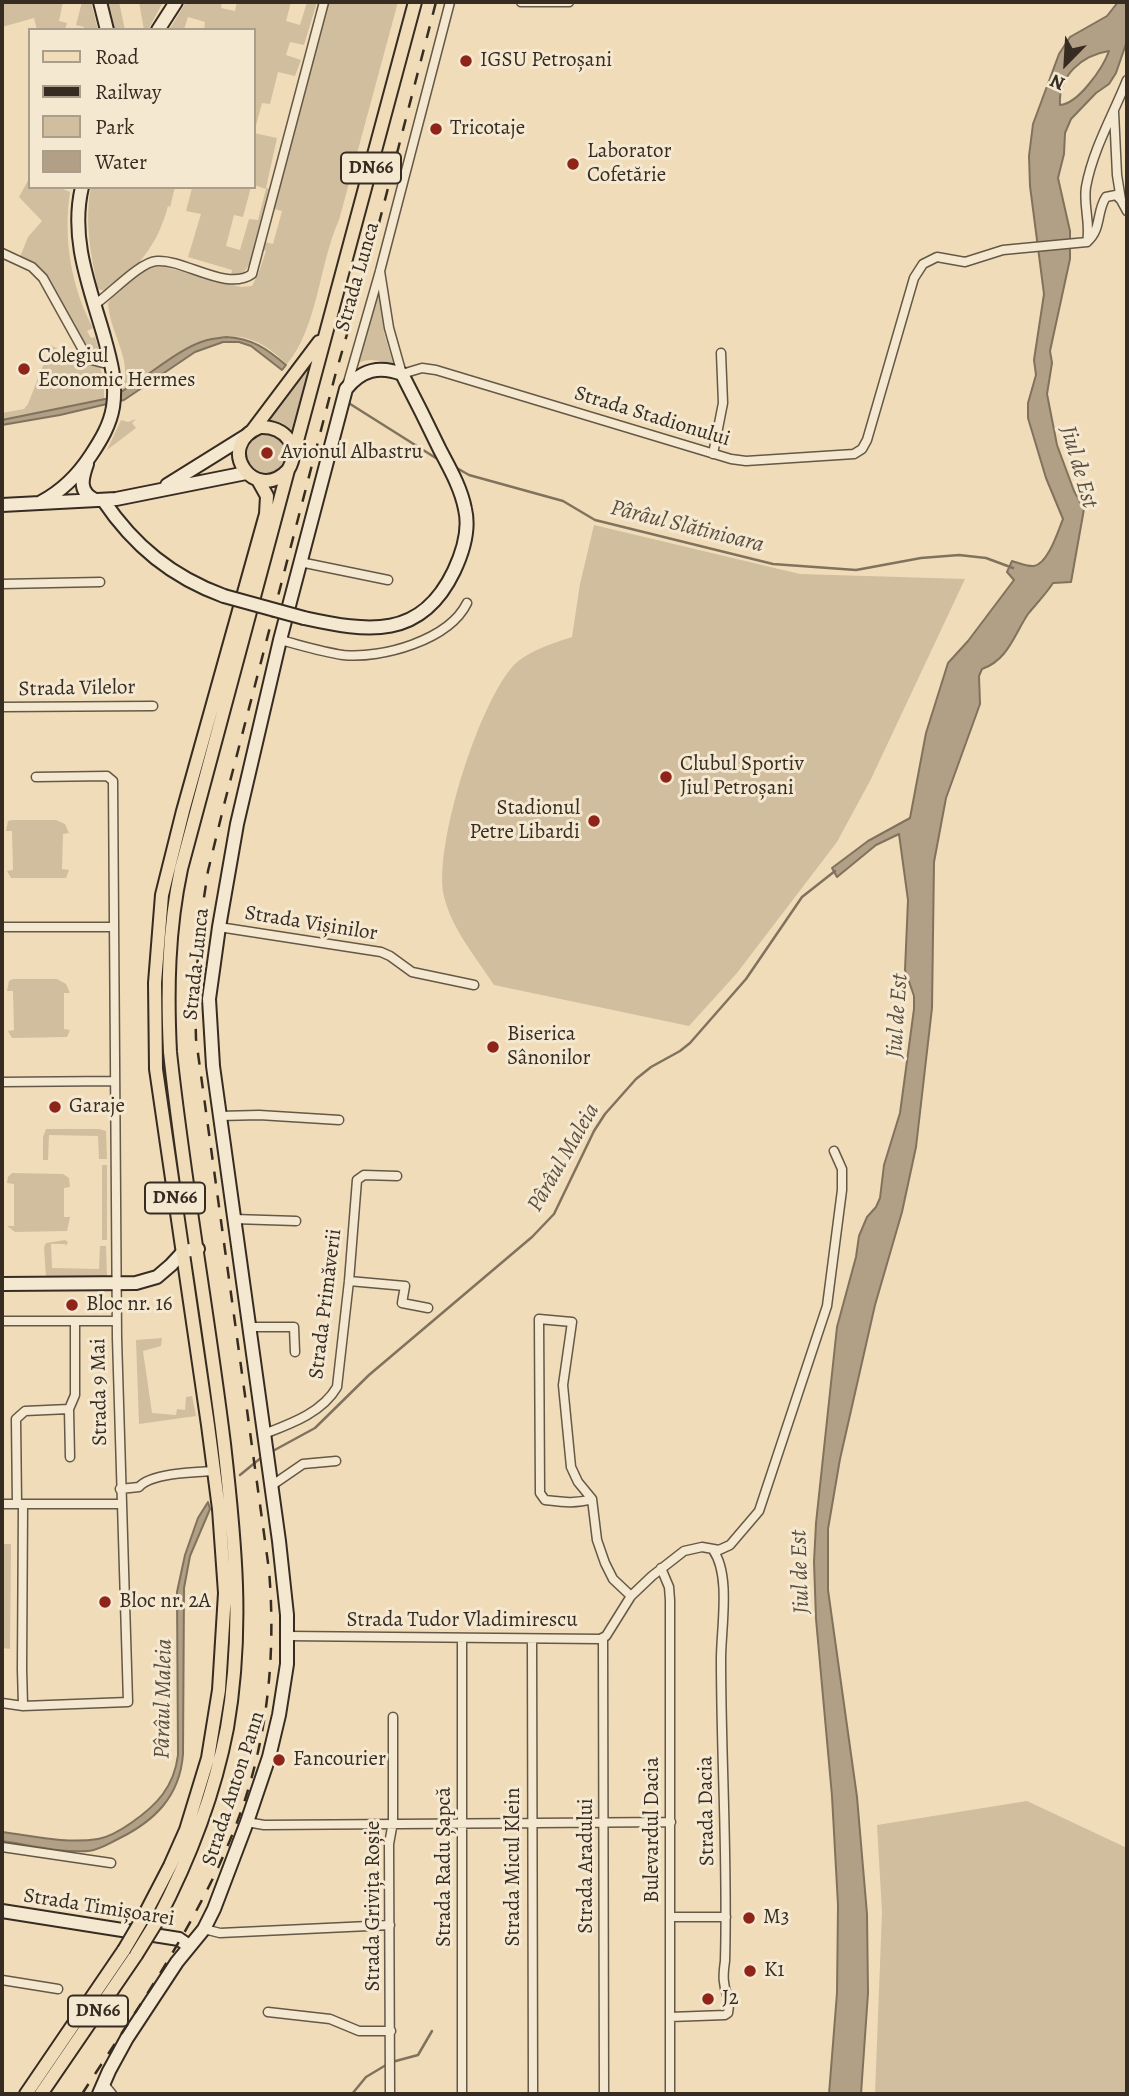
<!DOCTYPE html>
<meta charset="utf-8">
<style>
body{margin:0}
#map{position:relative;width:1129px;height:2096px;overflow:hidden;background:#f0dcb8;font-family:Alegreya,serif}
canvas{display:block}
.frame{position:absolute;inset:0;border:4px solid #362c21;pointer-events:none}
.legend{position:absolute;left:28px;top:28px;width:228px;height:161px;box-sizing:border-box;background:#f5e8d1;border:2px solid #a99d8b;margin:0;padding:9px 12px;list-style:none;font-size:21px;color:#362c21}
.legend li{display:flex;align-items:center;gap:14px;height:35px}
.legend b{width:35px;border:2px solid #a99d8b}
.north{position:absolute;left:1031px;top:28px;width:70px;height:70px;-webkit-text-stroke:5px #f5e8d1;paint-order:stroke;rotate:204deg;font-size:19px;font-weight:700;line-height:28px;text-align:center;color:#362c21}
.north::after{content:'';display:block;margin:auto;width:24px;height:32px;background:#362c21;clip-path:polygon(50% 0,100% 100%,50% 72%,0 100%)}
</style>
<div id="map">
<canvas width="1129" height="2096"></canvas>
<div class="frame"></div>
<ul class="legend">
<li><b style="height:9px;background:#f0dcb8"></b>Road</li>
<li><b style="height:9px;background:#362c21"></b>Railway</li>
<li><b style="height:19px;background:#d0be9e"></b>Park</li>
<li><b style="height:19px;background:#b1a085"></b>Water</li>
</ul>
<div class="north">N</div>
</div>
<script>
const c = document.querySelector('canvas').getContext('2d');
c.lineJoin = 'round';
function fillPath(path, color) { c.fillStyle = color; c.fill(path, 'evenodd'); }
function trace(path, color, width, dash) { c.strokeStyle = color; c.lineWidth = width; c.lineCap = dash ? 'butt' : 'round'; c.setLineDash(dash || []); c.stroke(path); }
function label(font, color, halo, rows, align = 'center') {
  c.font = font + ' Alegreya,serif'; c.lineWidth = 6; c.setLineDash([]); c.textBaseline = 'middle'; c.strokeStyle = halo; c.fillStyle = color; for (const [text, x, y, turn = 0] of rows) {
    c.save(); c.translate(x, y); c.rotate((+turn || 0) * Math.PI / 180); c.textAlign = isNaN(turn) ? turn : align; if (halo) c.strokeText(text, 0, 0); c.fillText(text, 0, 0); c.restore();
  }
}
const green = new Path2D(`
 M2 2H63L59 21 67 23 65 30H37L34 18 2 27Z
 M82 2H91L98 30H84V27L76 25Z
 M107 2H119L125 30H115Z
 M139 2H163L148 30H144Z
 M186 2H222L221 8 235 11 237 2H291L286 21 300 25 307 2H317L304 45 290 42 286 55 301 60 295 76 278 72 270 104 262 103 254 133 277 138 266 188 270 189 251 262 244 272 231 276 232 270 188 257 201 214 186 211 192 188 190 187H251L243 217 234 215 226 246 240 250 249 219 258 220 266 189 254 185V30H204L205 22 188 17 184 30H169Z
 M329 2H398L339 220C319 264 318 327 287 364 278 356 268 347 257 342 207 320 161 367 121 391 122 385 124 379 125 374 127 354 109 327 108 303L113 296 143 271 156 267H165L241 287 252 286 259 272 266 251 263 250 265 242 273 244 282 211 274 209Z
 M30 177V187H58L70 192C63 238 71 287 93 328L87 331 91 338 95 337 101 357C76 356 60 295 47 277 41 268 29 263 20 257L28 237 42 221 19 197Z
 M91 187H175L170 207 168 206C157 247 139 265 108 292L98 289C91 255 84 223 91 187Z
 M379 289 384 333 394 366C380 360 369 357 356 364Z
 M51 345 61 351 76 350 87 362 100 367 104 383V399L2 420V413L24 409 28 404Z
 M313 360 295 435 282 423 265 419Z
 M136 419 132 423 136 428 107 450 121 420 128 422Z
 M247 454a19 19 0 1 1 38 0a19 19 0 1 1-38 0Z
 M282 485 181 849 163 1030 165 1075 188 1225 185 1226 162 1072 160 998 165 914 171 879 275 495 274 486Z
 M594 525 800 574 965 579 871 779 837 842 737 973 689 1026 494 985C476 957 451 928 444 896 433 847 479 702 514 665 528 651 554 643 572 637L580 584Z
 M12 820H56L65 824 69 833 63 834 62 869 69 870 66 878H11L7 871 13 870 12 831H6L8 821Z
 M13 979H57L66 984 70 993H64V1029L70 1030 67 1037 12 1038 8 1031 14 1030 13 991H7L9 981Z
 M46 1129H99L106 1131 107 1159H99L98 1136 49 1135 48 1160H43V1137Z
 M102 1165H107V1240H102Z
 M12 1173 63 1174 69 1178 70 1187 64 1188V1217H70L67 1231 15 1232 7 1226H14V1184L7 1183 8 1177Z
 M65 1240 68 1242 66 1246 65 1244H51L52 1268 99 1269 100 1246H106L107 1276 46 1278 44 1247 46 1243Z
 M162 1338 161 1346 143 1351 152 1413 176 1415 177 1409 185 1410 186 1397 192 1396 196 1416 139 1424 136 1340Z
 M2 1544H11L10 1649 2 1648Z
 M1027 1801 1127 1848V2094H875L882 1912 877 1825Z`);
const water = new Path2D(`
 M1118 2H1127V41L1116 73 1109 84 1096 93 1071 119 1065 133 1064 154 1058 178 1070 231V259L1050 351 1052 363 1047 394 1057 445 1074 491 1084 509 1071 582 1053 583C1046 594 1036 604 1028 614 1014 635 1008 660 982 669L979 676 980 704 946 798 934 862 932 1008 916 1147 902 1212 875 1305 840 1459 828 1529V1590L857 1797 867 1914 868 1993 861 2094H829L837 1993 838 1905 832 1796 816 1619 814 1562 816 1523 837 1327 856 1257 859 1236 867 1217 876 1207 880 1198 884 1165 900 1113 914 1009V996L905 970 908 900 899 834 876 845 837 877 832 868 868 841 910 818 926 733 948 663 968 641 1014 580 1007 572 1012 561C1019 563 1028 567 1034 566 1048 564 1058 531 1063 519L1046 478 1028 418V403L1036 375 1034 360 1044 294 1030 186 1029 156 1033 124 1059 54 1070 37 1107 16ZM1109 51C1103 68 1078 104 1060 105 1058 76 1082 55 1109 51Z
 M226 337C252 338 267 349 286 365L282 370 251 346 239 342H223L195 352 124 400 60 415 2 425V420L110 398C141 383 175 350 204 341 211 339 219 338 226 337Z
 M208 1502 210 1509 190 1556 184 1588 183 1754C180 1796 155 1821 118 1839 108 1844 99 1850 88 1851 60 1853 30 1845 2 1841V1832C33 1836 67 1844 98 1839 110 1837 121 1830 131 1823 157 1805 174 1787 178 1755L177 1592 185 1555 198 1518Z`);
const stream = new Path2D(`
 M347 402 439 460
 M455 467 469 475 563 501 595 520 773 564 856 570 921 558 959 555 986 558 1013 568
 M271 1452 315 1428 369 1375 532 1237 554 1214 594 1131 605 1114 636 1079 651 1067 680 1051 690 1043 746 979 802 897 835 871
 M240 1475 262 1457
 M392 2062 418 2055 432 2031
 M352 2094 366 2077 386 2065`);
const street = new Path2D(`
 M521 2H569
 M1114 112 1117 175 1121 200
 M1087 242C1091 224 1083 206 1086 187 1093 149 1113 115 1127 80
 M2 253 32 267 43 278 88 359 103 363 111 361
 M380 271 389 328 402 374 422 368 436 370 731 459 746 461 854 454 862 449 867 440 914 278 923 264 937 257 965 262 1003 250 1087 242C1102 229 1096 212 1106 197L1116 195 1121 200 1127 211
 M94 305C110 295 139 262 157 261 184 259 227 292 252 274L324 2
 M347 386 380 271 450 2
 M713 454 723 403 721 353
 M300 562 388 580
 M2 584 100 582
 M280 640C300 645 322 652 343 655 382 659 449 640 467 603
 M2 707 153 706
 M2 927H114
 M219 927 381 952 390 956 412 972 474 985
 M2 1082 115 1081
 M220 1116 259 1115 339 1120
 M234 1219 296 1221
 M349 1281 405 1286 402 1303 428 1308
 M2 1321H116
 M249 1327H294L295 1352
 M264 1434C290 1424 322 1413 337 1387L349 1281 357 1180 364 1175 397 1176
 M70 1457 69 1409 75 1395V1321
 M271 1486 303 1464 336 1461
 M120 1489 139 1487C151 1473 195 1472 214 1471
 M2 1504H121
 M17 1504 16 1419 25 1411 69 1409
 M23 1504 22 1669 23 1706
 M661 1568 669 1587 670 1600V2094
 M631 1596 652 1576 684 1551 702 1547 719 1550 730 1545 759 1511 827 1306 842 1190V1169L834 1151
 M287 1636 600 1639 606 1636 631 1596 613 1579 605 1563 597 1540 592 1499 578 1482 571 1467 563 1385 572 1322 539 1319 540 1493 545 1500C562 1502 576 1504 592 1499
 M603 1638 604 2094
 M532 1639 533 2094
 M2 1703 23 1706 128 1702 117 1338 113 781 107 776 36 777
 M247 1822 264 1825 671 1822
 M2 1847 111 1863
 M671 1917H726
 M204 1929 220 1933 390 1925
 M2 1980 58 1989
 M268 2012 330 2019 359 2031H391
 M670 2017 725 2015 728 2013C731 1997 725 1995 724 1982 723 1976 724 1968 725 1961 728 1860 721 1759 721 1659 721 1628 731 1575 713 1550
 M103 2083 112 2094
 M390 2094 389 1844 393 1822V1717
 M462 2094V1639`);
const secondary = new Path2D(`
 M100 2 107 30
 M158 30 176 2
 M87 464C82 478 78 492 95 500
 M167 485 244 437
 M103 500C134 546 172 577 224 596
 M41 502C62 491 78 475 91 455 101 440 110 425 113 407 117 381 110 358 103 333 89 285 70 238 82 187
 M2 505 116 499 246 473
 M2 1284 136 1283 157 1277 171 1265 184 1251 198 1249
 M2 1911 179 1939 189 1946
 M99 2094 109 2071 127 2038 177 1962 204 1929 214 1909 247 1822 269 1757 279 1715 287 1664V1615L279 1541 213 1066 209 999 219 927 237 824 280 640 346 389C361 370 379 365 402 374 415 399 428 425 440 450 450 469 461 488 465 509 470 530 463 552 454 571 421 640 368 632 304 618`);
const primary = new Path2D(`
 M252 431 319 342
 M294 452 415 2
 M144 1916 170 1866 186 1830 208 1758 219 1690 225 1593 219 1509 208 1425 156 1069 155 983 162 895 183 811 266 514 267 496 258 480
 M157 1921C189 1860 214 1796 227 1728 244 1630 235 1541 224 1444 208 1313 184 1183 170 1052 167 990 168 930 181 869L288 470C302 447 285 426 260 427 213 446 255 505 288 470
 M26 2094 124 1950
 M41 2094 136 1955`);
const rail = new Path2D(`
 M82 2094C139 2006 203 1916 239 1817 268 1738 276 1653 269 1570L196 1039 195 999 200 924 208 871 225 801 335 376 379 223 436 2`);
const secondaryBridge = new Path2D(`
 M224 596 304 618`);
const primaryBridge = new Path2D(`
 M124 1950 144 1916
 M136 1955 157 1921`);
const markers = [
 [466,61,7,"#8f2418"],
 [436,129,7,"#8f2418"],
 [573,164,7,"#8f2418"],
 [24,369,7,"#8f2418"],
 [267,453,7,"#8f2418"],
 [666,777,7,"#8f2418"],
 [594,821,7,"#8f2418"],
 [493,1047,7,"#8f2418"],
 [55,1107,7,"#8f2418"],
 [72,1305,7,"#8f2418"],
 [105,1602,7,"#8f2418"],
 [279,1760,7,"#8f2418"],
 [749,1918,7,"#8f2418"],
 [750,1971,7,"#8f2418"],
 [708,1999,7,"#8f2418"]
];
const shields = [
 [371,168,60],
 [175,1198,60],
 [98,2011,60]
];
const shieldNames = [
 ["DN66",371,168],
 ["DN66",175,1198],
 ["DN66",98,2011]
];
const poiNames = [
 ["IGSU Petroșani",480,61],
 ["Tricotaje",450,129],
 ["Laborator",587,152],
 ["Cofetărie",587,176],
 ["Colegiul",38,357],
 ["Economic Hermes",38,381],
 ["Avionul Albastru",281,453],
 ["Clubul Sportiv",680,765],
 ["Jiul Petroșani",680,789],
 ["Stadionul",580,809,"right"],
 ["Petre Libardi",580,833,"right"],
 ["Biserica",507,1035],
 ["Sânonilor",507,1059],
 ["Garaje",69,1107],
 ["Bloc nr. 16",86,1305],
 ["Bloc nr. 2A",119,1602],
 ["Fancourier",293,1760],
 ["M3",763,1918],
 ["K1",764,1971],
 ["J2",722,1999]
];
const streetNames = [
 ["Strada Lunca",358,277,-74],
 ["Strada Stadionului",652,417,17],
 ["Strada Vilelor",77,689,-1],
 ["Strada Vișinilor",311,924,9],
 ["Strada Lunca",197,964,-84],
 ["Strada Primăverii",326,1304,-83],
 ["Strada 9 Mai",100,1392,-91],
 ["Strada Tudor Vladimirescu",462,1621],
 ["Strada Anton Pann",234,1789,-72],
 ["Strada Dacia",707,1811,-91],
 ["Bulevardul Dacia",653,1830,-90],
 ["Strada Aradului",587,1866,-90],
 ["Strada Radu Șapcă",445,1867,-90],
 ["Strada Micul Klein",514,1867,-90],
 ["Strada Grivița Roșie",374,1906,-90],
 ["Strada Timișoarei",99,1908,9]
];
const waterNames = [
 ["Jiul de Est",1078,467,74],
 ["Pârâul Slătinioara",687,527,14],
 ["Jiul de Est",898,1016,-86],
 ["Pârâul Maleia",564,1158,-60],
 ["Jiul de Est",801,1572,-92],
 ["Pârâul Maleia",164,1699,-89]
];
fillPath(green, '#d0be9e');
fillPath(water, '#b1a085');
trace(water, '#80725d', 2);
trace(stream, '#80725d', 2.5);
trace(street, '#645847', 11);
trace(secondary, '#362c21', 16);
trace(primary, '#362c21', 16);
trace(street, '#f5e8d1', 8);
trace(secondary, '#f5e8d1', 12);
trace(primary, '#f0dcb8', 12);
trace(rail, '#362c21', 2.5, [12, 12]);
trace(secondaryBridge, '#362c21', 16, []);
trace(primaryBridge, '#362c21', 16, []);
trace(secondaryBridge, '#f5e8d1', 12);
trace(primaryBridge, '#f0dcb8', 12);
for (const [x, y, r, color] of markers) { const dot = new Path2D(); dot.arc(x, y, r, 0, 2 * Math.PI); c.fillStyle = color; c.fill(dot); trace(dot, '#f5e8d1', 2.5); }
for (const [x, y, w] of shields) { const box = new Path2D(); box.roundRect(x - w / 2, y - 15.5, w, 31, 5); c.fillStyle = '#f5e8d1'; c.fill(box); trace(box, '#362c21', 2); }
label('bold 19px', '#362c21', null, shieldNames);
label('21px', '#362c21', '#f5e8d1', poiNames, 'left');
label('21px', '#362c21', '#f5e8d1', streetNames);
label('italic 23px', '#5b4f3f', '#f5e8d1', waterNames);
</script>
